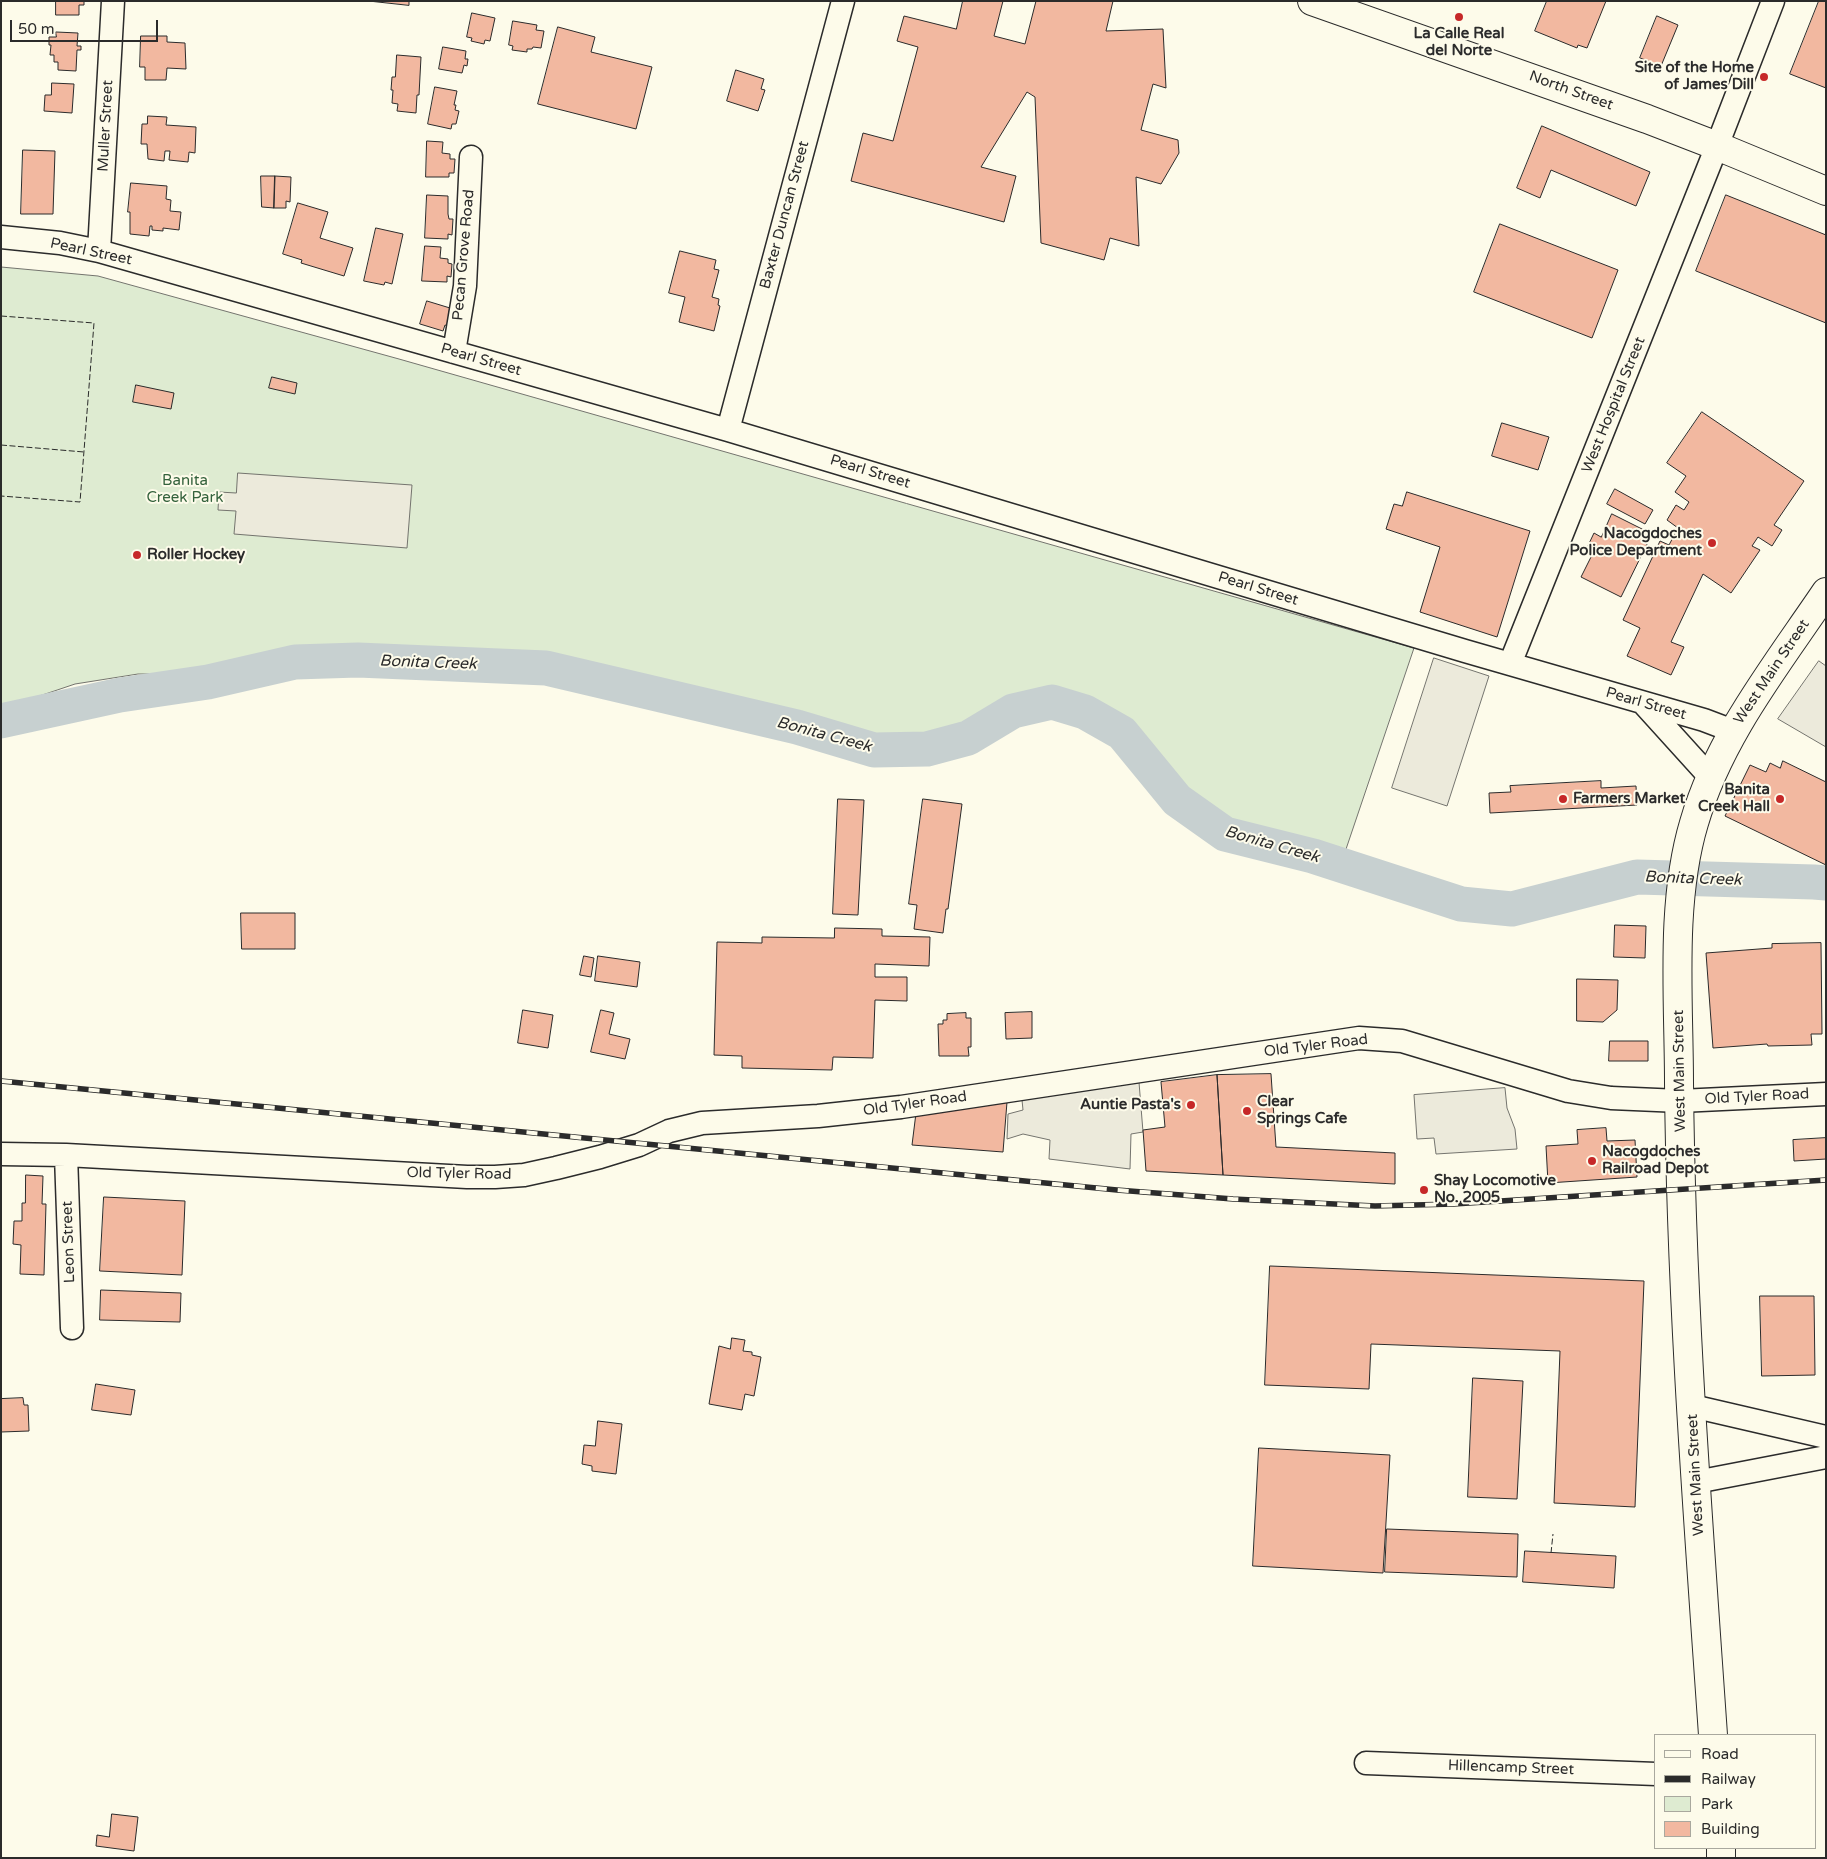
<!DOCTYPE html>
<style>
body{margin:0}
#map{position:relative;width:1827px;height:1859px;overflow:hidden;background:#fdfbea;font-family:"Varela Round",sans-serif}
canvas{display:block}
.frame{position:absolute;inset:0;border:2px solid #2b2b2b;pointer-events:none}
.legend{position:absolute;left:1654px;top:1734px;width:162px;height:115px;box-sizing:border-box;background:#fdfbea;border:1px solid #a9a89e;margin:0;padding:6px 9px;list-style:none;font-size:15px;color:#2b2b2b}
.legend li{display:flex;align-items:center;gap:10px;height:25px}
.legend b{width:25px;border:1px solid #a9a89e}
.scale{position:absolute;left:10px;top:20px;width:148px;height:22px;box-sizing:border-box;border:2px solid #2b2b2b;border-top:0;padding-left:6px;font-size:15px;line-height:18px;white-space:nowrap;color:#2b2b2b;-webkit-text-stroke:4px #fdfbea;paint-order:stroke}
</style>
<div id="map">
<canvas width="1827" height="1859"></canvas>
<div class="frame"></div>
<ul class="legend">
<li><b style="height:6px;background:#fdfbea"></b>Road</li>
<li><b style="height:6px;background:#2b2b2b"></b>Railway</li>
<li><b style="height:14px;background:#deebd1"></b>Park</li>
<li><b style="height:14px;background:#f2b8a0"></b>Building</li>
</ul>
<div class="scale">50 m</div>
</div>
<script>
const c = document.querySelector('canvas').getContext('2d');
c.lineJoin = 'round';
function fillPath(path, color) { c.fillStyle = color; c.fill(path, 'evenodd'); }
function trace(path, color, width, dash) { c.strokeStyle = color; c.lineWidth = width; c.lineCap = dash ? 'butt' : 'round'; c.setLineDash(dash || []); c.stroke(path); }
function label(font, color, halo, rows, align = 'center') {
  c.font = font + ' "Varela Round",sans-serif'; c.lineWidth = 4; c.setLineDash([]); c.textBaseline = 'middle'; c.strokeStyle = halo; c.fillStyle = color; for (const [text, x, y, turn = 0] of rows) {
    c.save(); c.translate(x, y); c.rotate((+turn || 0) * Math.PI / 180); c.textAlign = isNaN(turn) ? turn : align; if (halo) c.strokeText(text, 0, 0); c.fillText(text, 0, 0); c.restore();
  }
}
const green = new Path2D(`
 M1 267 98 276 399 359 1414 648 1343 858 1225 831 1179 798 1126 730 1088 707 1052 697 1010 705 962 732 927 741H876L548 658 390 655 288 656 209 674H138L75 684 1 709Z`);
const parking = new Path2D(`
 M238 473 412 485 407 548 234 534 236 511 218 510 219 492 236 493Z
 M1434 658 1489 676 1447 806 1392 788Z
 M1819 661 1826 666V747L1778 719Z
 M1139 1082 1143 1132 1131 1134 1130 1169 1049 1159 1050 1140 1023 1134 1007 1139 1008 1114 1023 1110 1022 1100Z
 M1505 1088 1507 1108 1515 1129 1517 1149 1436 1154 1434 1138 1417 1139 1414 1095Z`);
const river = new Path2D(`
 M1 721 120 695 208 682 295 662 358 660 546 668 797 727 874 750 927 749 968 738 1013 711 1052 702 1085 712 1122 733 1177 800 1225 834 1313 856 1461 904 1512 909 1637 877 1814 882 1826 883`);
const building = new Path2D(`
 M56 1H84V5H79V15H56Z
 M369 1H409V5Z
 M963 1H1003L994 36 1025 44 1036 1H1113L1106 31 1163 29 1166 88 1153 84 1141 130 1178 140 1179 153 1161 184 1136 177 1139 246 1110 238 1104 260 1041 243 1035 97 1027 92 981 167 1016 176 1004 222 851 181 863 133 893 141 918 47 897 41 904 16 956 29Z
 M1547 1H1606L1587 48 1578 45 1577 48 1535 31Z
 M1819 1H1826V88L1790 74Z
 M472 13 495 18 490 41 485 40 484 44 471 41 472 38 467 37Z
 M1657 16 1678 25 1661 66 1640 58Z
 M513 21 537 25 536 30 544 31 541 48 533 47 532 49H527V52L512 50 513 46 509 45Z
 M558 27 595 37 591 52 652 67 636 129 538 104Z
 M56 32 78 33 77 46H81V50H77L76 71 58 70V62H54V55H50L51 45H49V37H56Z
 M141 36H167V42L185 43 186 69 167 68 166 80H145V67H140Z
 M443 47 466 51 465 59H468L467 66 464 65 462 73 439 69Z
 M397 55 421 57 419 95H417L416 113 397 111 398 104 392 103 393 90H391L392 77H395Z
 M736 70 764 79 761 89 765 90 758 111 727 101Z
 M52 83 74 84 72 113 44 111 45 95H51Z
 M435 87 457 91 454 105H456L455 110 459 111 456 124H452L451 129 428 124Z
 M148 116 167 117 166 125 196 127 195 153 189 152 188 162 169 160 170 151H165L164 161 148 159 147 144H141L142 124H147Z
 M1542 126 1650 172 1636 206 1551 170 1540 198 1517 188Z
 M427 141 443 142 442 153 450 154V159H455L454 173H449V177H426Z
 M23 150 55 151 53 214H21Z
 M261 176H275L274 208 262 207Z
 M275 176 291 177 290 202 286 201V208H274Z
 M131 183 167 186 166 199 171 200 170 211 181 212 179 230 163 228V231L152 230V226H150L149 236 130 234V212H128Z
 M427 195 448 196V214L449 219H453L452 235 448 234V239L425 238Z
 M1726 195 1826 235V323L1696 271Z
 M298 203 328 212 320 238 353 248 344 276 301 263 302 260 283 254Z
 M1500 224 1618 270 1592 338 1474 292Z
 M376 228 403 234 392 284 385 282 384 285 364 281Z
 M425 246 441 247 440 258 448 259V263L452 264 451 277 447 276V282L422 281Z
 M680 251 716 260 714 269 719 270 712 297 719 299 718 305 720 306 714 331 679 322 685 297 669 293Z
 M427 301 450 308 449 312 452 313 448 326 445 325 443 331 420 324Z
 M272 377 297 383 295 394 269 388Z
 M136 385 174 393 171 409 133 402Z
 M1702 412 1804 481 1774 525 1782 530 1772 546 1758 537 1752 546 1760 550 1731 593 1703 574 1671 642 1684 647 1671 675 1627 656 1640 628 1623 620 1660 541 1669 545 1678 528 1667 520 1676 505 1684 510 1689 502 1675 492 1686 476 1667 463Z
 M1502 423 1549 437 1538 470 1492 456Z
 M1615 489 1653 510 1645 524 1607 504Z
 M1407 492 1530 531 1497 637 1420 612 1440 547 1386 529 1394 504 1402 506Z
 M1612 514 1652 534 1621 597 1581 577 1592 555 1585 552 1594 533 1601 537Z
 M1783 761 1826 782V865L1725 816 1750 765 1766 772 1770 763 1780 768Z
 M1601 781V788L1636 786 1637 805 1490 813 1489 793 1511 792 1510 786Z
 M838 799 864 800 858 915 833 914Z
 M923 799 962 804 948 909H946L943 933 914 929 917 905 909 904Z
 M241 913H295V949H242Z
 M1615 925 1646 926 1645 958 1614 957Z
 M835 928 882 929V936L930 937 929 966 875 964V977H907V1001L875 1000 873 1058 833 1057 832 1070 742 1068V1056L714 1055 717 942 762 943V937L834 938Z
 M1821 943 1822 1034H1811L1812 1045 1768 1046 1767 1044 1713 1048 1706 953 1772 948V944Z
 M584 956 594 958 591 977 580 975Z
 M598 956 640 962 637 987 595 981Z
 M1577 979 1618 980 1617 1010 1603 1022 1577 1021Z
 M523 1010 553 1015 548 1048 518 1043Z
 M601 1010 614 1013 609 1034 630 1039 625 1059 591 1052Z
 M1032 1012V1038L1006 1039 1005 1013Z
 M966 1013V1018H971V1047H968L969 1056H939L938 1024H943V1020H947V1014Z
 M1610 1041H1648V1061H1609Z
 M1271 1074 1276 1147 1395 1153V1184L1223 1175 1217 1075Z
 M1217 1075 1223 1175 1146 1171 1143 1130 1165 1127 1161 1082Z
 M1007 1102 1003 1152 912 1145 916 1113Z
 M1606 1128 1607 1141 1635 1140 1637 1177 1548 1183 1546 1146 1578 1144 1577 1130Z
 M1826 1138V1159L1794 1161 1793 1140Z
 M26 1175 43 1176 42 1204H46L44 1275 20 1274 21 1245 13 1244 14 1221H22V1203H25Z
 M104 1197 185 1201 182 1275 100 1271Z
 M1270 1266 1644 1281 1635 1507 1554 1503 1560 1351 1371 1344 1369 1389 1265 1385Z
 M101 1290 181 1293 180 1322 100 1320Z
 M1760 1296H1814L1815 1375 1762 1376Z
 M732 1338 745 1340 743 1351 752 1352V1355L761 1357 754 1396 745 1394 742 1410 709 1404 719 1346 730 1349Z
 M1473 1378 1523 1381 1517 1499 1468 1497Z
 M96 1384 135 1390 131 1415 92 1410Z
 M23 1398 24 1405H28L29 1431 1 1432V1399Z
 M598 1421 622 1424 616 1474 592 1471V1466L582 1464 584 1445 595 1446Z
 M1259 1448 1390 1455 1383 1573 1253 1566Z
 M1387 1529 1518 1534 1517 1577 1385 1572Z
 M1525 1551 1616 1556 1614 1588 1523 1582Z
 M112 1814 138 1817 134 1851 96 1846 97 1835 109 1837Z`);
const minor = new Path2D(`
 M1 237 60 243 99 251 728 430 1465 651 1704 720 1733 731
 M99 251 113 1
 M454 352 465 286 471 157
 M728 430 843 1
 M1510 664 1717 146 1773 1
 M1643 703 1710 777
 M1 1154 66 1155 467 1177H495L524 1175 556 1168 600 1157 639 1145 669 1131 702 1123 818 1116 901 1107 1359 1038 1402 1041 1568 1091 1611 1098 1680 1101 1826 1094
 M66 1155 72 1328
 M1692 1406 1826 1437
 M1696 1482 1826 1457
 M1366 1763 1656 1774`);
const major = new Path2D(`
 M1312 1 1647 119 1717 146 1826 191
 M1713 1735C1698 1518 1681 1301 1679 1083 1679 1000 1670 903 1694 823 1719 737 1776 666 1826 592
 M1721 1848V1858`);
const rail = new Path2D(`
 M1 1081 1117 1190 1233 1199 1375 1206 1454 1204 1826 1180`);
const fence = new Path2D(`
 M1 316 94 323 80 502 1 496
 M1 445 84 452
 M1551 1553 1553 1534`);
const markers = [
 [1459,17,5,"#c62828"],
 [1764,77,5,"#c62828"],
 [1712,543,5,"#c62828"],
 [137,555,5,"#c62828"],
 [1563,799,5,"#c62828"],
 [1780,799,5,"#c62828"],
 [1191,1105,5,"#c62828"],
 [1247,1111,5,"#c62828"],
 [1592,1161,5,"#c62828"],
 [1424,1190,5,"#c62828"]
];
const poiNames = [
 ["La Calle Real",1459,34,"center"],
 ["del Norte",1459,51,"center"],
 ["Site of the Home",1754,68,"right"],
 ["of James Dill",1754,85,"right"],
 ["Nacogdoches",1702,534,"right"],
 ["Police Department",1702,551,"right"],
 ["Roller Hockey",147,555],
 ["Banita",1770,790,"right"],
 ["Creek Hall",1770,807,"right"],
 ["Farmers Market",1573,799],
 ["Clear",1257,1102],
 ["Springs Cafe",1257,1119],
 ["Auntie Pasta's",1181,1105,"right"],
 ["Nacogdoches",1602,1152],
 ["Railroad Depot",1602,1169],
 ["Shay Locomotive",1434,1181],
 ["No. 2005",1434,1198]
];
const streetNames = [
 ["North Street",1571,91,20],
 ["Muller Street",106,126,-87],
 ["Baxter Duncan Street",785,215,-75],
 ["Pearl Street",91,252,12],
 ["Pecan Grove Road",464,255,-85],
 ["Pearl Street",481,360,16],
 ["West Hospital Street",1614,405,-68],
 ["Pearl Street",870,472,17],
 ["Pearl Street",1258,589,17],
 ["West Main Street",1772,672,-56],
 ["Pearl Street",1646,704,16],
 ["Old Tyler Road",1316,1046,-7],
 ["West Main Street",1680,1071,-91],
 ["Old Tyler Road",1757,1097,-3],
 ["Old Tyler Road",915,1104,-8],
 ["Old Tyler Road",459,1174,1],
 ["Leon Street",69,1242,-92],
 ["West Main Street",1696,1475,-93],
 ["Hillencamp Street",1511,1768,2]
];
const parkNames = [
 ["Banita",185,481],
 ["Creek Park",185,498]
];
const waterNames = [
 ["Bonita Creek",428,663,2],
 ["Bonita Creek",824,735,15],
 ["Bonita Creek",1272,845,16],
 ["Bonita Creek",1693,879,2]
];
fillPath(green, '#deebd1');
trace(green, '#74746e', 1);
fillPath(parking, '#eceadb');
trace(parking, '#74746e', 1);
trace(river, '#c7d0d0', 35);
fillPath(building, '#f2b8a0');
trace(building, '#2b2b2b', 1);
trace(minor, '#2b2b2b', 25);
trace(major, '#2b2b2b', 30);
trace(minor, '#fdfbea', 22);
trace(major, '#fdfbea', 28);
trace(rail, '#2b2b2b', 5.5);
trace(rail, '#fdfbea', 4, [11]);
trace(fence, '#2b2b2b', 1, [6, 2.5]);
for (const [x, y, r, color] of markers) { const dot = new Path2D(); dot.arc(x, y, r, 0, 2 * Math.PI); c.fillStyle = color; c.fill(dot); trace(dot, '#fdfbea', 2); }
label('bold 15px', '#2b2b2b', '#fdfbea', poiNames, 'left');
label('15px', '#2b2b2b', '#fdfbea', streetNames);
label('15px', '#34623c', '#fdfbea', parkNames);
label('italic 16px', '#2b2b2b', '#fdfbea', waterNames);
</script>
